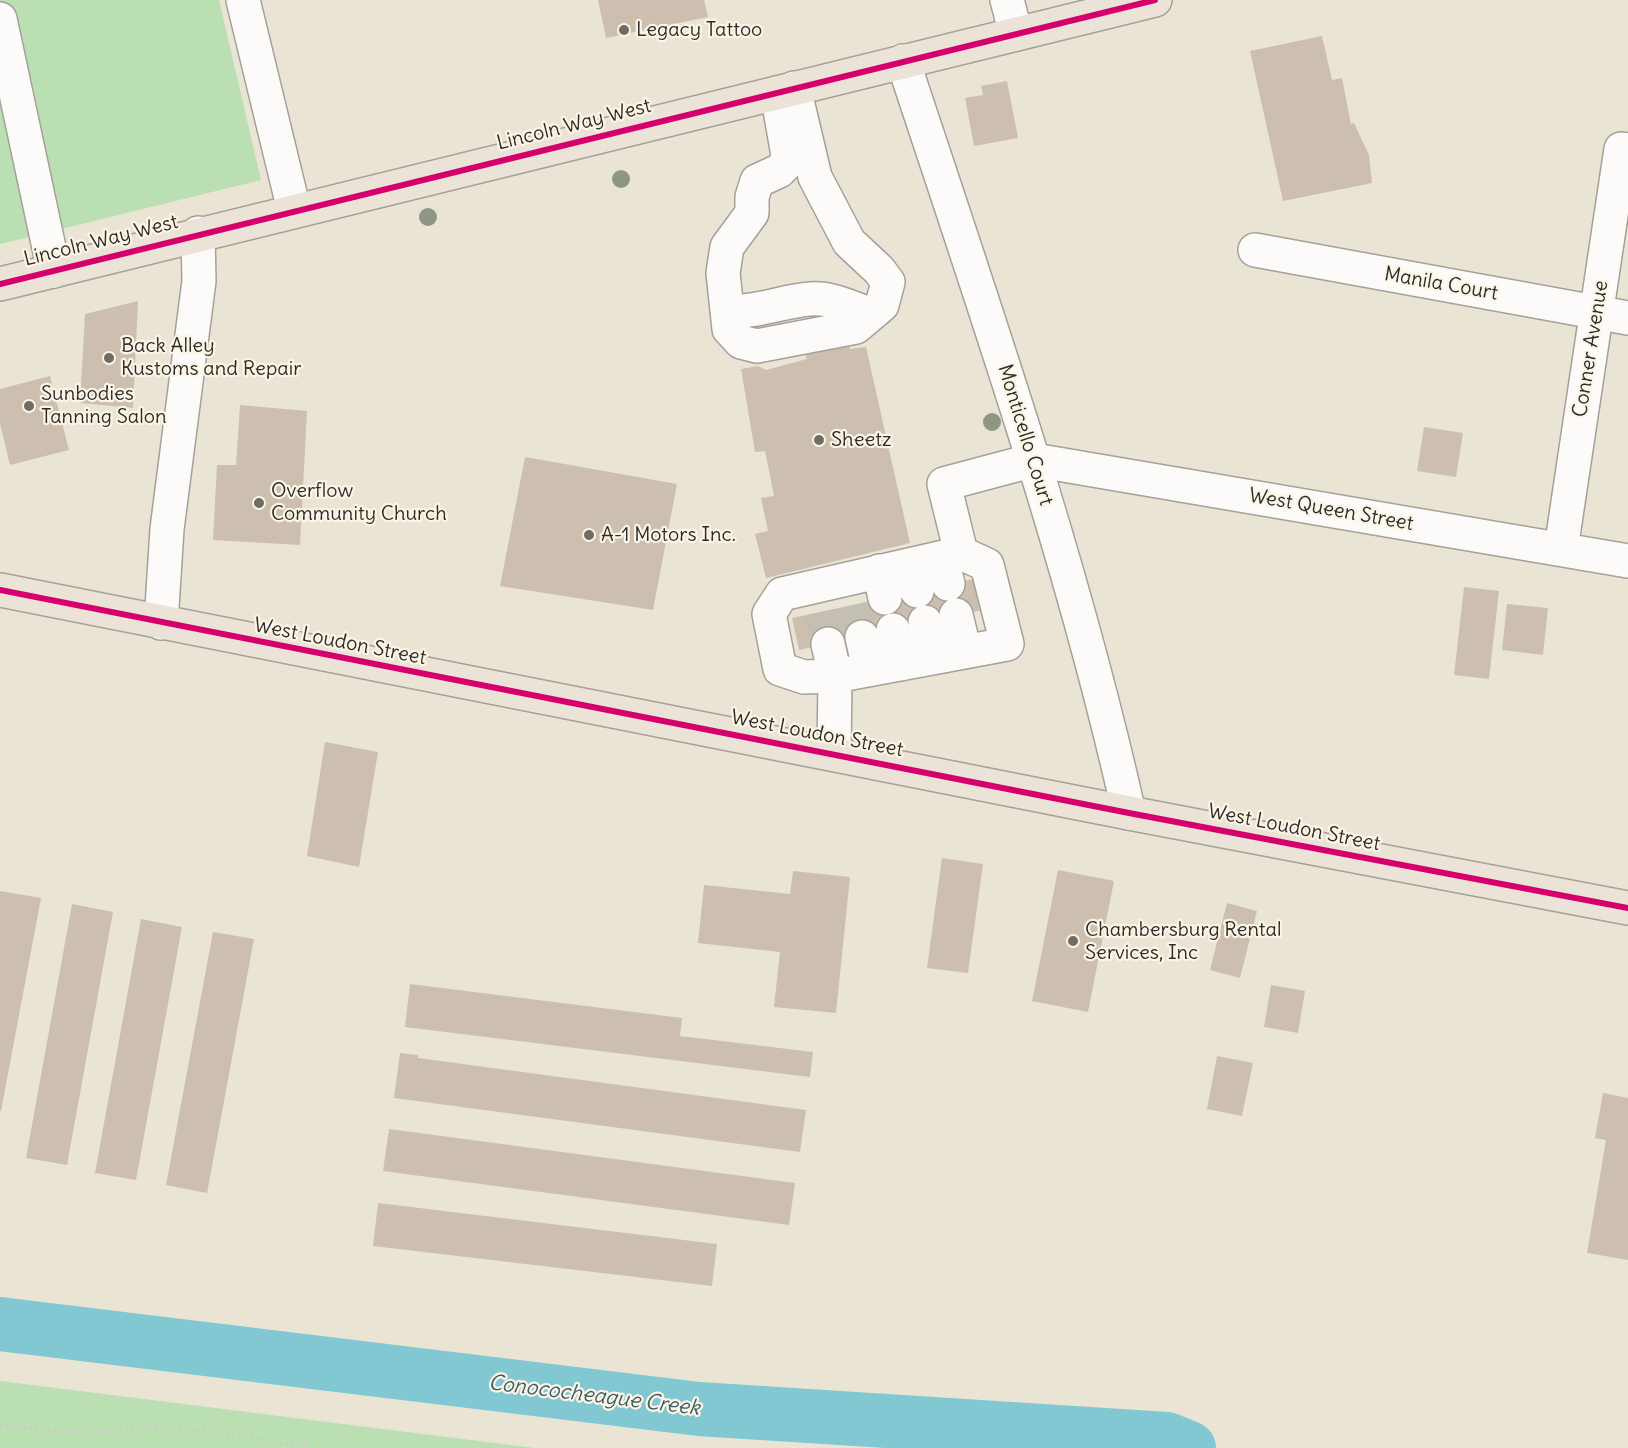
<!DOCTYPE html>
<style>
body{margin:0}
canvas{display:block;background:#eae4d5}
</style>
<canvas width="1628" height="1448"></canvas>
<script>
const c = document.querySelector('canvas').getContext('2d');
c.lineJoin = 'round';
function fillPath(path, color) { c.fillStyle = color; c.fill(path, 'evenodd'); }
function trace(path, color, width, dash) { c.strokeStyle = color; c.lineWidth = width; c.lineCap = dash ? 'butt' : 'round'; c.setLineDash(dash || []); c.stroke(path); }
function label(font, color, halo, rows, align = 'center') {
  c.font = font + ' Delius,sans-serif'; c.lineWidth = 4.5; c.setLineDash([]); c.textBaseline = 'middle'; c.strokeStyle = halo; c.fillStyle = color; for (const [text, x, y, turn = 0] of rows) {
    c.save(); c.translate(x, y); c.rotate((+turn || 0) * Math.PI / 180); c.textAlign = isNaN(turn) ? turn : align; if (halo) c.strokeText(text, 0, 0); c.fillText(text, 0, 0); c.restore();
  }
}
const green = new Path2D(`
 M0 0H219L261 180 0 244Z
 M0 1381 535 1448H0Z`);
const river = new Path2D(`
 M0 1324 699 1409 1167 1439 1189 1448`);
const building = new Path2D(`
 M598 0H704L708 17 606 38Z
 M1322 36 1332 80 1342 78 1351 124 1354 123 1369 155 1372 183 1283 201 1250 51Z
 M1007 81 1018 138 974 146 965 98 983 95 981 86Z
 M138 301 133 408 80 403 85 314Z
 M847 338 850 349 866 347 910 543 766 578 755 534 768 531 761 498 774 496 765 451 755 452 741 369 758 366 766 370 807 359 803 350Z
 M50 376 69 450 10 465 0 424V389Z
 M240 405 307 411 300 545 213 540 217 465H236Z
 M1424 427 1463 433 1456 477 1417 471Z
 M525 457 677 484 653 610 500 586Z
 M974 579 982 610 799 650 792 618Z
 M1464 587 1499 591 1489 679 1454 675Z
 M1507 604 1548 608 1543 655 1502 650Z
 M325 742 378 752 359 867 307 856Z
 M942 858 983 864 968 973 927 968Z
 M1058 870 1114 881 1088 1012 1032 1001Z
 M793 871 850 877 836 1013 774 1007 780 952 698 943 704 885 790 894Z
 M0 891 41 898 1 1111H0Z
 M1227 903 1257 911 1240 978 1210 970Z
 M72 904 113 912 67 1165 26 1158Z
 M141 919 182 927 136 1180 95 1173Z
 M213 932 254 939 207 1193 166 1185Z
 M410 984 682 1018 680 1036 813 1052 810 1077 405 1027Z
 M1271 985 1305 991 1298 1033 1264 1027Z
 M400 1053 418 1055V1058L806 1110 800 1152 394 1098Z
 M1217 1056 1253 1063 1242 1116 1207 1109Z
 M1603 1093 1628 1098V1260L1587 1253 1606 1140 1595 1138Z
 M389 1129 795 1183 789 1225 383 1171Z
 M378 1203 717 1244 712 1286 373 1246Z`);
const minorTunnel = new Path2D(`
 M854 605 862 637
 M821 612 828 644`);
const path = new Path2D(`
 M0 1426 88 1433 150 1427 219 1432 305 1448`);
const minor = new Path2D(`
 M243 0 294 210
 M1007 0 1016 34
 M0 19 54 271
 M903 61C985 310 1072 558 1129 813
 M777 93 789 161 779 171 757 181 752 197V213L727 247 723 273 729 329 741 342 757 346 856 327 882 305 888 282 879 270 849 242 815 177 794 88
 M1255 250 1628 318
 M727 310C755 314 782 301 810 299 830 297 850 307 869 314
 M1561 549 1621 149 1628 150
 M961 553 944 484 1034 460 1628 561
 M942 558 948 584
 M910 565 917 591
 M879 571 885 598
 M956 615 965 652
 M925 622 933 658
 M161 623 167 529 199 281 198 233
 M893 630 901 664
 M862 637 869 669
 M828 644 835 676 804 677 780 669 769 614 782 594 961 553 987 565 1007 644 835 676 834 754`);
const highway = new Path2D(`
 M0 284 1155 0
 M0 590 1129 813 1628 908`);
const cycleway = new Path2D(`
 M0 284 1155 0
 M0 590 1129 813 1628 908`);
const trees = [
 [621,179],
 [428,217],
 [992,422]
];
const markers = [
 [624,30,6,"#6e6c66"],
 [109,358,6,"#6e6c66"],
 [29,406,6,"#6e6c66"],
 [819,440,6,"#6e6c66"],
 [259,503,6,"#6e6c66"],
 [589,535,6,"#6e6c66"],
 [1073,941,6,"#6e6c66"]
];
const poiNames = [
 ["Legacy Tattoo",636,30],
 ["Back Alley",121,346],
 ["Kustoms and Repair",121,369],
 ["Sunbodies",41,394],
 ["Tanning Salon",41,417],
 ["Sheetz",831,440],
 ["Overflow",271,491],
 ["Community Church",271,514],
 ["A-1 Motors Inc.",601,535],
 ["Chambersburg Rental",1085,930],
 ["Services, Inc",1085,953]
];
const streetNames = [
 ["Lincoln Way West",574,125,-14],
 ["Lincoln Way West",101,241,-14],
 ["Manila Court",1441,284,10],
 ["Conner Avenue",1591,349,-81],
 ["Monticello Court",1025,435,73],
 ["West Queen Street",1331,510,10],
 ["West Loudon Street",340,642,11],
 ["West Loudon Street",817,734,11],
 ["West Loudon Street",1294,828,11]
];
const waterNames = [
 ["Conococheague Creek",594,1396,7]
];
fillPath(green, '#b9dfb3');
trace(river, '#82c8d3', 54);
fillPath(building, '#ccbfb0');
trace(minorTunnel, '#c4bfb3', 33, [33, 16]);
trace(minor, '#a5a199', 36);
trace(highway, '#a5a199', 36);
trace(path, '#cac9c6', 4, [1.5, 4.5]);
trace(minor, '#fcfbf9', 33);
trace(highway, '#ebe3d8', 33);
trace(cycleway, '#d6006c', 6);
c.fillStyle = '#8f9686';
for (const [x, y] of trees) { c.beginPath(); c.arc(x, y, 9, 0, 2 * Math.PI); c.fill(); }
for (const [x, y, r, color] of markers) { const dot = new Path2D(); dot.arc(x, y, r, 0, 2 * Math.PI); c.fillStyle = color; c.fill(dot); trace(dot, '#fcf5e5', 2); }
label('20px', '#2b2b2b', '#fcf5e5', poiNames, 'left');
label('20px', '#2b2b2b', '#fcf5e5', streetNames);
label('italic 21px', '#3a5e65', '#fcf5e5', waterNames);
</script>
